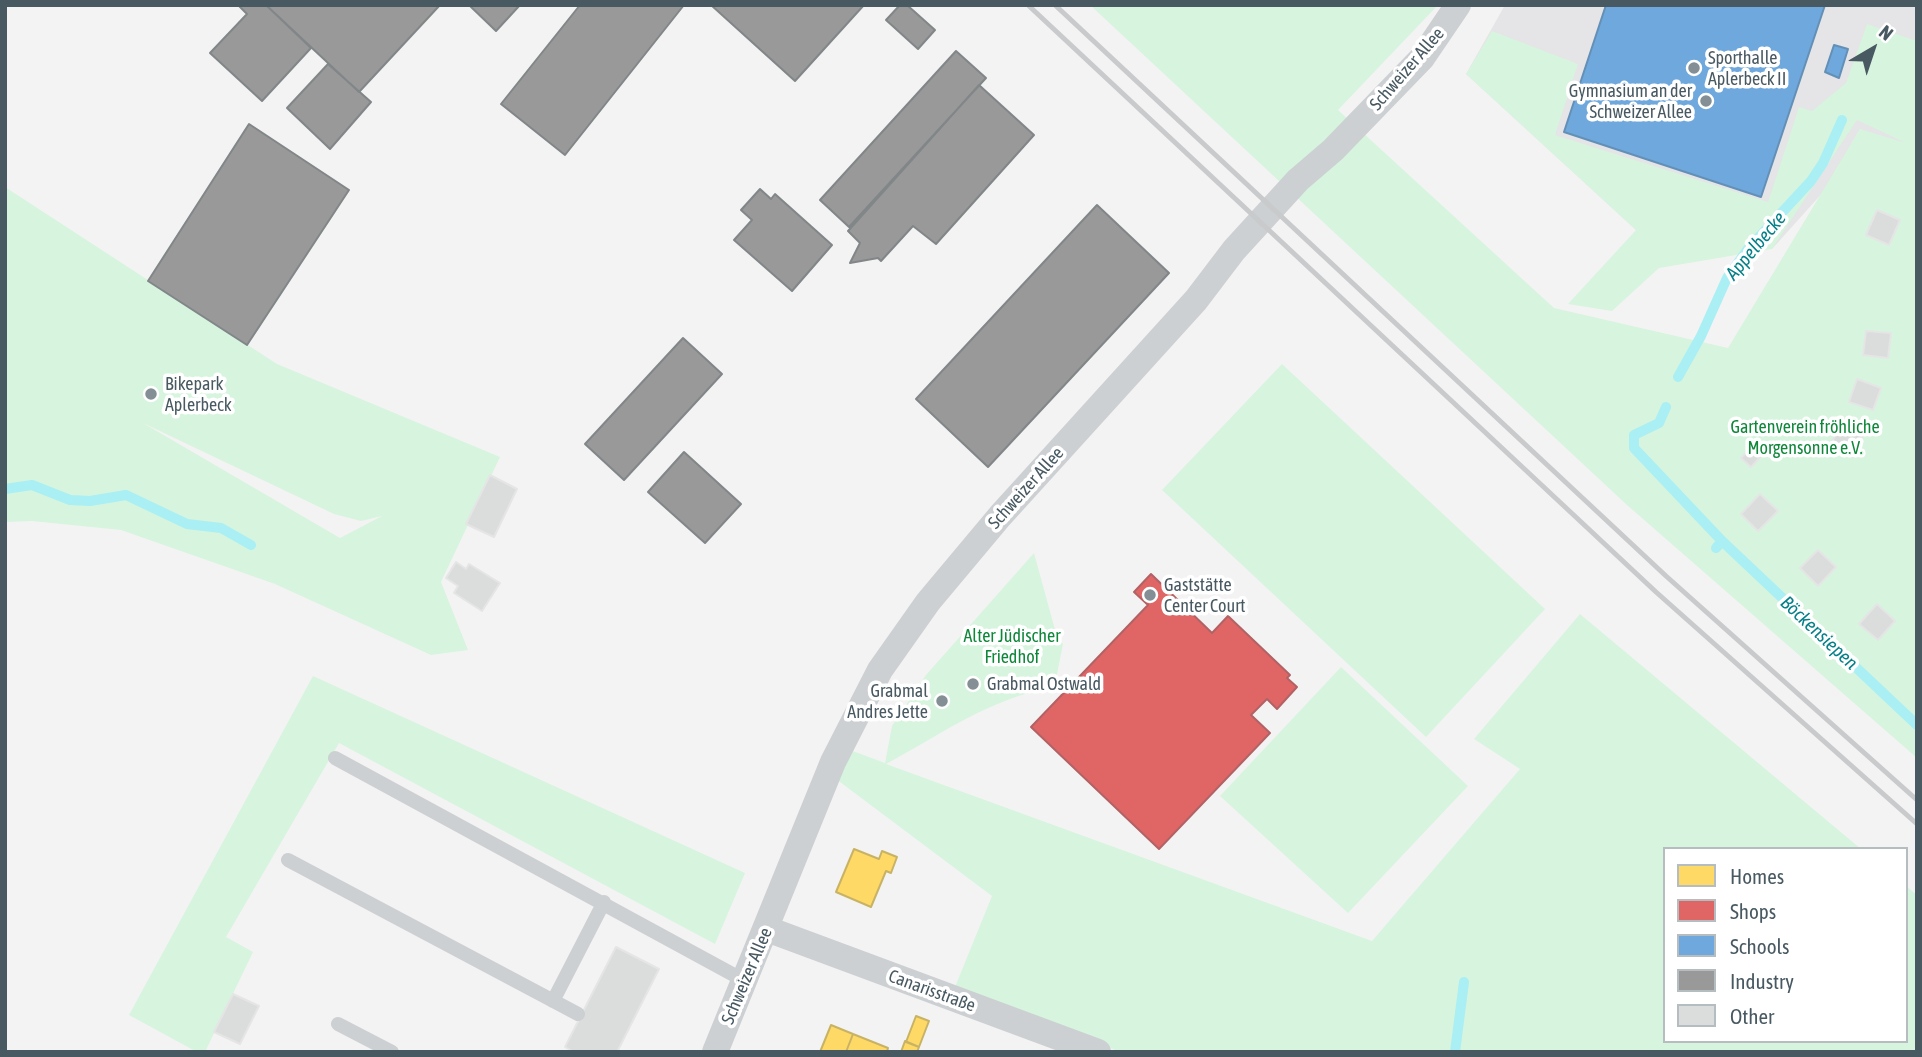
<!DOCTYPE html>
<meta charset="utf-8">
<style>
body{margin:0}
#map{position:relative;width:1922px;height:1057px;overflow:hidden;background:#f4f3f3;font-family:"Asap Condensed",sans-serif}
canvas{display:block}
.frame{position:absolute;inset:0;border:7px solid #485962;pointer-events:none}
.legend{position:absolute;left:1663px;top:847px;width:245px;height:196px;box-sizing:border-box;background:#fff;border:2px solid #b6bdc0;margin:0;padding:9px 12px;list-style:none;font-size:21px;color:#485962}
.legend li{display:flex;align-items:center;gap:14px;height:35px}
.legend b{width:35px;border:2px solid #b6bdc0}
.north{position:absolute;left:1838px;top:14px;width:70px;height:70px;-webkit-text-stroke:5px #fff;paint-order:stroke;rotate:39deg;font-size:19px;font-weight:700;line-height:28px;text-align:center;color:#485962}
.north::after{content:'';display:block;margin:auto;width:24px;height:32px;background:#485962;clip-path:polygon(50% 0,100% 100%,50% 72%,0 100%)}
</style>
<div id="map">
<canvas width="1922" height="1057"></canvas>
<div class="frame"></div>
<ul class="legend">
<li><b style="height:19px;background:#ffd966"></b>Homes</li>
<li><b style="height:19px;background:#e06666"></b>Shops</li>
<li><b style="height:19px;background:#6fa8dc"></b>Schools</li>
<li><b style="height:19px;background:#999"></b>Industry</li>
<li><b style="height:19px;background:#dbdcdc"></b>Other</li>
</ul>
<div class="north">N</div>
</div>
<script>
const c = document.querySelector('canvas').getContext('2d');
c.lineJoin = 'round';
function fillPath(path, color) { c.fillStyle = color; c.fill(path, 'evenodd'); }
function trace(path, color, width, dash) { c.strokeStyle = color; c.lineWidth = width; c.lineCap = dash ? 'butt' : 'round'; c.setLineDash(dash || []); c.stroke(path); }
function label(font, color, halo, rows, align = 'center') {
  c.font = font + ' "Asap Condensed",sans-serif'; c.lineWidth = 7; c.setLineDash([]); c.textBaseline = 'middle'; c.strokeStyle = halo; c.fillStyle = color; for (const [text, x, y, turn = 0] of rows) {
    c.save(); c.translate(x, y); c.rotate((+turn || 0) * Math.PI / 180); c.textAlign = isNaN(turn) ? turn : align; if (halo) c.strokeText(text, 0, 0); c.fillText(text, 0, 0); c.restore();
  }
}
const education = new Path2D(`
 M1505 5H1917V156L1860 129 1825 190 1772 249 1636 230 1466 74Z`);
const green = new Path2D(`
 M1090 5H1438L1338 110 1554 308 1728 348 1860 129 1906 143 1857 120 1772 249 1659 268 1612 311 1568 304 1636 230 1466 74 1492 31 1578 64 1555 135 1768 202 1799 107 1812 111 1846 83 1867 24 1917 41V758L1627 505Z
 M5 187 277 364 500 457 441 582 468 650 431 655 275 584 121 530 32 521 5 522ZM143 423 334 514 361 521 382 516 340 538Z
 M1282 364 1545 609 1426 737 1162 490Z
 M1034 553 1057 637 1063 644 1057 674 1050 688C989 699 940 735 886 764L1372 941 1520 769 1474 739 1580 614 1861 849H1665V1041H1906V886L1917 895V1052H1121L953 992 992 896 836 779 850 750 885 763 892 726 926 675Z
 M1341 667 1468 786 1348 913 1220 796Z
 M313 676 745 873 715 944 339 743 226 937 253 952 205 1052H197L129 1015Z`);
const homes = new Path2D(`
 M854 849 879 859 882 851 897 857 891 873 886 871 871 907 836 892Z
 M916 1016 929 1021 919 1047 906 1042Z
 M831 1025 853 1034 846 1052H820Z
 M853 1034 888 1048 887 1052H846Z
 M905 1041 919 1047 917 1052H901Z`);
const shops = new Path2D(`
 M1151 574 1212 633 1228 616 1290 675 1287 678 1297 687 1277 709 1267 699 1251 715 1270 733 1159 849 1031 727 1148 605 1134 592Z`);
const schools = new Path2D(`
 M1606 5H1825L1761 197 1564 132Z
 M1834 45 1848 49 1839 78 1825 72Z`);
const industry = new Path2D(`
 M238 5H266L311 48 262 101 210 53 247 14Z
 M266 5H440L359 92Z
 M469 5H520L496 31Z
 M580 5H684L565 155 501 104Z
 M711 5H864L795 81Z
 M900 5H907L935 30 918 49 886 20Z
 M956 51 986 78 849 227 820 200Z
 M328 64 371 102 330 149 287 108Z
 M979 85 1034 135 936 244 913 226 881 261 878 258 850 263 860 243 848 231Z
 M249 124 349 190 247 345 148 281Z
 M760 189 771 199 775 194 832 245 792 291 734 240 752 220 741 210Z
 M1097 205 1169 273 988 467 916 399Z
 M683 338 722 374 624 480 585 444Z
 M684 452 741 504 705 543 648 492Z`);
const stream = new Path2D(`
 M1678 377 1701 336 1727 278 1748 249 1811 181 1823 163 1842 120
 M1666 407 1659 423 1634 435V448L1722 541 1716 548
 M5 489 32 485 70 500 90 501 126 495 187 524 221 528 251 545
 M1722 541 1917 725
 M1455 1052 1464 982`);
const building = new Path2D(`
 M1877 210 1900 220 1889 245 1866 235Z
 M1866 331 1891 333 1888 358 1863 355Z
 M1857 379 1881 388 1873 410 1849 402Z
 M1841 423 1864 434 1853 457 1830 446Z
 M1754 444 1764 453 1751 467 1741 458Z
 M490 475 517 489 494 537 466 524Z
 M1760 494 1778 511 1758 531 1741 514Z
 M1818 550 1836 567 1818 586 1800 568Z
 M456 562 466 569 469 564 500 583 482 611 454 593 458 586 446 578Z
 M1877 604 1895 621 1878 640 1859 624Z
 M616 947 659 969 617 1052H574L565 1047Z
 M233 994 259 1006 240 1044 214 1032Z`);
const lane = new Path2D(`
 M335 758 745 981
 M288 860 578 1014
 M553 1001 604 902
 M338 1024 392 1052`);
const street = new Path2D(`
 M767 929 1098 1052
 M715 1052 833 762 880 670 928 602 1000 516 1196 300 1234 250 1298 180 1333 150 1422 58 1458 5`);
const rail = new Path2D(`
 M1028 5 1656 592 1917 824
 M1055 5 1666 576 1917 800`);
const markers = [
 [1694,68,7,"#848f95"],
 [1706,101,7,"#848f95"],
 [151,394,7,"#848f95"],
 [1150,595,7,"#848f95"],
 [973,684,7,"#848f95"],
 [942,701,7,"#848f95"]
];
const poiNames = [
 ["Sporthalle",1708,58],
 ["Aplerbeck II",1708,79],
 ["Gymnasium an der",1692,91,"right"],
 ["Schweizer Allee",1692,112,"right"],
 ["Bikepark",165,384],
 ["Aplerbeck",165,405],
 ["Gaststätte",1164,585],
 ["Center Court",1164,606],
 ["Grabmal Ostwald",987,684],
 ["Grabmal",928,691,"right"],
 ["Andres Jette",928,712,"right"]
];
const streetNames = [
 ["Schweizer Allee",1407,69,-49],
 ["Schweizer Allee",1026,488,-48],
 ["Schweizer Allee",747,976,-67],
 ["Canarisstraße",932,991,20]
];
const parkNames = [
 ["Gartenverein fröhliche",1805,427],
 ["Morgensonne e.V.",1805,448],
 ["Alter Jüdischer",1012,636],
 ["Friedhof",1012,657]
];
const waterNames = [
 ["Appelbecke",1756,246,-50],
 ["Böckensiepen",1819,633,43]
];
fillPath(education, '#e5e4e6');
fillPath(green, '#d7f4de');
fillPath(homes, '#ffd966');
trace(homes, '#c8b365', 2);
fillPath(shops, '#e06666');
trace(shops, '#b26265', 2);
fillPath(schools, '#6fa8dc');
trace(schools, '#6390b7', 2);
fillPath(industry, '#999');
trace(industry, '#818688', 2);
trace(stream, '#a9eff4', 10);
fillPath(building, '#dbdcdc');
trace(building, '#e5e5e6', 2);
trace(lane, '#cdd0d2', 14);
trace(street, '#cdd0d2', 26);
trace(rail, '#c8cacc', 5);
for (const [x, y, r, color] of markers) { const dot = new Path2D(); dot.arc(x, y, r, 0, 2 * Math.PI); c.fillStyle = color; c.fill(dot); trace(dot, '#fff', 2.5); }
label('18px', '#485962', '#fff', poiNames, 'left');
label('18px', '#485962', '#fff', streetNames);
label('18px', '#0f873a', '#fff', parkNames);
label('italic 19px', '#058089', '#fff', waterNames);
</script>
